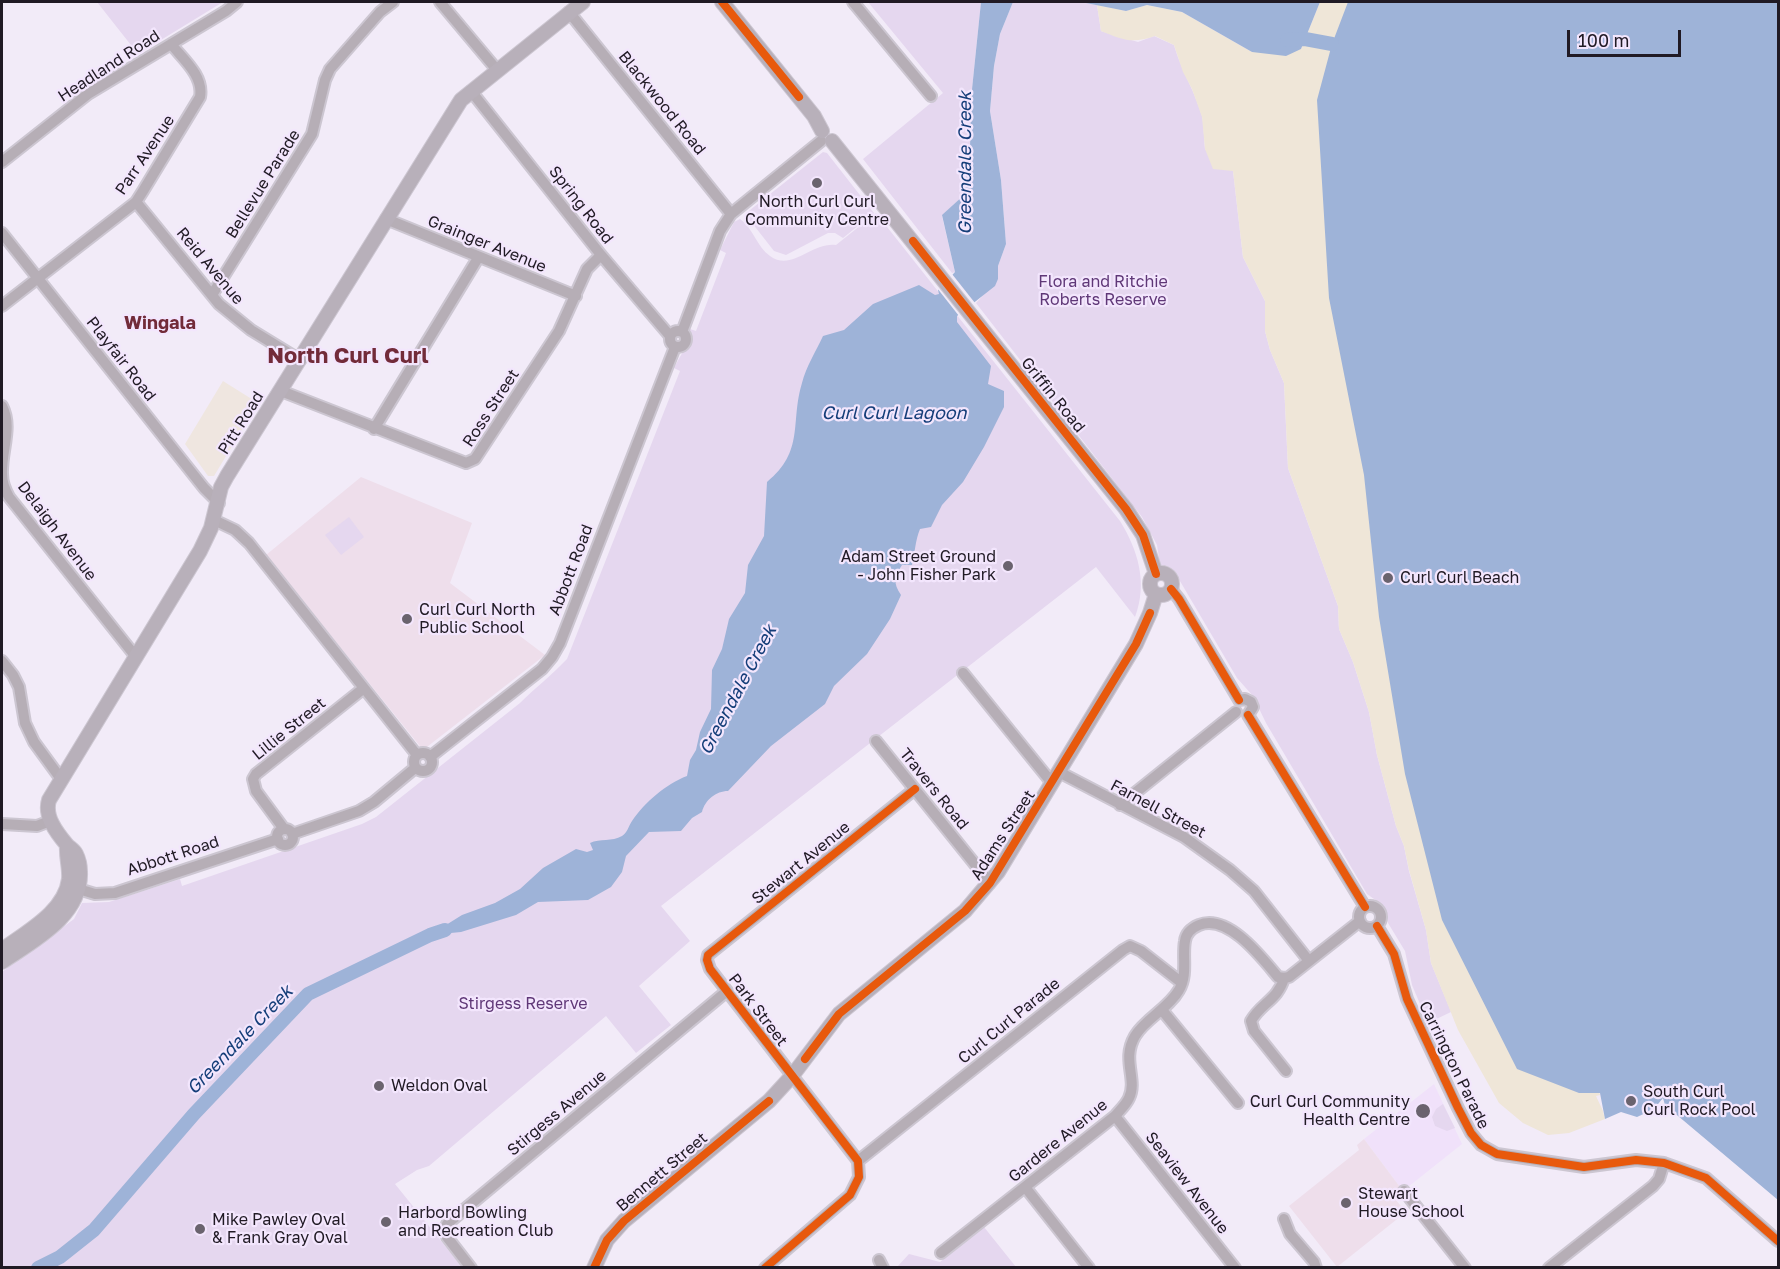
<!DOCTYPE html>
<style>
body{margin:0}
#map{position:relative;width:1780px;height:1269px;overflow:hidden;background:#f2ebf8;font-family:"Golos Text",sans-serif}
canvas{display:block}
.frame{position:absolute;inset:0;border:3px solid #201a24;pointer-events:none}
.scale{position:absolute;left:1567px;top:30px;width:114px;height:27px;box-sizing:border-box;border:3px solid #201a24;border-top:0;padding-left:8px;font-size:18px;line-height:21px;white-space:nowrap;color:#201a24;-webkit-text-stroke:4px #f3e6fd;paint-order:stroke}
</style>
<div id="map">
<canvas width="1780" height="1269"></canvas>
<div class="frame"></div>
<div class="scale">100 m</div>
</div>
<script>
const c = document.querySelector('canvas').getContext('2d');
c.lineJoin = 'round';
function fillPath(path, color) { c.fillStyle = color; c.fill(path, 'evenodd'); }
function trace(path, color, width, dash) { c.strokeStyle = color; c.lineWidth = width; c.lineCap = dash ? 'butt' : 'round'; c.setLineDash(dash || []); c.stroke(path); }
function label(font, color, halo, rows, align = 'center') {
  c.font = font + ' "Golos Text",sans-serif'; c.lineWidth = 4.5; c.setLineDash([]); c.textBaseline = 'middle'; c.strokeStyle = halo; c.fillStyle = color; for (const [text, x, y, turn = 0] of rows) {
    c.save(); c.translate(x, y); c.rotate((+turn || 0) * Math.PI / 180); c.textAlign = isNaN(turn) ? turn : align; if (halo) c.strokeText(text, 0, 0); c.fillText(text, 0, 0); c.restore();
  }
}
const commercial = new Path2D(`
 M223 381 258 403 214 476H208L185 444Z`);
const built = new Path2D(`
 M1434 1084 1462 1144 1403 1191 1364 1139Z`);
const education = new Path2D(`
 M361 477 472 523 450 583 545 655 423 750 266 555Z
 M1364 1139 1403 1191 1395 1199 1406 1212 1337 1267 1289 1206 1359 1150 1357 1145Z`);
const green = new Path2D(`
 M97 2H223L138 54Z
 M868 2H981L971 99 970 149 964 195 942 216 955 272 952 273 863 159 943 93Z
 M1013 2H1081L1097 5 1101 31 1138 42 1154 36 1174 45C1181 70 1195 91 1202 116 1204 126 1204 139 1205 149L1233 171 1243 257 1265 301V331L1270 350 1284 383 1288 468 1338 606 1339 629 1353 662 1369 712 1377 755 1396 826 1404 846 1409 871 1426 930 1431 963 1450 1009 1451 1012 1428 1023 1412 985 1405 951 1388 923 1384 906 1367 894 1266 723 1253 696 1237 678 1177 576 1160 565 1157 545 1142 517 976 303 998 279V266L1006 244 1001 180 990 111 994 66 1000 34Z
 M823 152 827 153 874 213 843 238 835 233H828L786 255 774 251 745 214Z
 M876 213 1120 521C1138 550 1148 583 1135 617L1096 567 661 906 690 941 639 986 671 1025 636 1053 606 1016 429 1166 417 1170 395 1184 462 1267H2V972L74 919 82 903 109 902 180 879 182 886 362 824 376 817 520 703C535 688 552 675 567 659L680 371 674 368C681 353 689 346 690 329L696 331 726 253 720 250 734 222 740 219C753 228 757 247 770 256 792 272 811 242 836 245Z
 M349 517 364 537 341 555 325 535Z
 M1443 1104 1455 1128 1447 1131 1435 1126 1432 1117 1436 1109Z
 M984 1227 1016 1267H897L909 1254 940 1262Z`);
const sand = new Path2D(`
 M1320 2H1438L1596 1081 1600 1095 1596 1096 1603 1111 1605 1119 1569 1133 1548 1135 1523 1123 1499 1103 1458 1030 1431 963 1426 930 1409 870 1404 846 1396 826 1377 755 1369 712 1353 662 1339 629 1338 606 1288 468 1284 383 1270 350 1265 331V301L1243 257 1233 171 1213 169 1205 149 1202 117 1192 89 1183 72 1174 45 1155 36C1132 44 1123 40 1101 31L1097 5 1126 11 1147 5 1182 12 1252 52 1301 49Z`);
const water = new Path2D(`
 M981 2H1013L1000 34 994 66 990 111 1001 180 1006 244 998 266V279L995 286 957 316V322L991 366 988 384 1004 391V407L984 447 963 482 942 505 931 527 920 529C915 541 915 553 912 565H902C894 577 893 583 901 595L890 619 867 654 834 686 825 704 771 746 728 791C716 791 705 800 702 812L692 818 681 831 649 832 626 856 622 872 611 887 588 900 538 902 516 915 461 932 430 935 462 915 495 903 520 889 543 868 576 849 587 852 593 850 590 843C600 838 612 842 622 836 628 832 628 827 632 821 645 802 666 784 687 776L690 760 696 750 700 732 711 709 712 670 722 649 729 619 745 593 748 565 764 536 767 482C805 451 790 422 802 383 806 367 816 351 823 336L844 330 873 304 919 285 935 295 939 294 938 290 955 272 942 215 964 195 970 149 971 99Z
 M1081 2H1320L1301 49 1286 56 1252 52 1182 12 1147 5 1126 11Z
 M1348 2H1778V1200L1665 1105 1663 1098 1654 1109 1637 1117 1621 1112 1605 1119 1600 1093H1579L1517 1069 1442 920 1405 774 1379 617 1364 475 1329 298 1317 100 1332 44Z`);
const pier = new Path2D(`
 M952 274 975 303 959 316 937 288Z`);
const river = new Path2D(`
 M1287 40 1305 39 1332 44
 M38 1268 60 1257 94 1230 194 1114 308 994 430 935 445 930`);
const minor = new Path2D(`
 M440 2 497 70
 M853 2 931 96
 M569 12 731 214
 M471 91 601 255 670 336
 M2 162 88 94 226 11 237 2
 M136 202 219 304 251 330 300 360
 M386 219 576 296
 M2 233 204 488 219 503
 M212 295 312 134 325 80 330 69 380 12 393 2
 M2 306 136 202 143 191 200 97C204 76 183 59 171 44
 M670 339a8 8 0 1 1 16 0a8 8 0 1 1-16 0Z
 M682 332 720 231 731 214 821 141
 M281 391 466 463 475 459 559 331 587 269 601 255
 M2 406C13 427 1 451 2 474 2 482 5 490 9 497L136 657
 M374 429 478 258
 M214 520 235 530 249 543 417 755
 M1171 589 1179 599 1239 700
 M2 661 13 675 19 687 25 723 34 742 61 779
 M963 673 1052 783
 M1239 700 1245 699 1251 702 1253 707 1248 715
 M1248 715 1365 907
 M876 741 990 883
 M414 762a9 9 0 1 1 18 0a9 9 0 1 1-18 0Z
 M430 757 542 669 552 657 560 643 675 347
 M1059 772 1184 837 1230 870 1254 891 1309 961
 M1120 805 1236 712
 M2 824 37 826 50 821
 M284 829 256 791 253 779 256 774 364 688
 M277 837a8 8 0 1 1 16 0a8 8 0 1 1-16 0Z
 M292 834 359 811 374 802 415 768
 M72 887 95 894 115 893 278 839
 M1359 917a11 11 0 1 1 22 0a11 11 0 1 1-22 0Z
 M1377 926 1394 954 1407 999 1458 1108 1471 1133 1481 1145 1497 1154 1584 1167 1636 1160 1664 1163 1706 1178 1778 1241
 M1284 978C1278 1000 1261 1003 1251 1021L1254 1031 1286 1071
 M1162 1010 1238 1103
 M1115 1116 1235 1268
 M858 1161 1123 950 1130 946 1141 951 1182 983
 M1025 1187 1089 1268
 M1404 1191 1465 1268
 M1284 1219 1290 1234 1314 1262 1316 1268
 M941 1253 1115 1116C1119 1111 1126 1105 1129 1098 1138 1079 1121 1060 1135 1036 1145 1019 1169 1008 1179 990 1188 975 1182 956 1185 941 1186 933 1192 928 1199 925 1228 913 1262 958 1278 977L1284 978 1289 977 1360 921
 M879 1260 883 1268
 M471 1268 447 1237 445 1232 447 1224 727 991
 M765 1268 850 1195 859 1177 858 1161 710 969 707 960 708 955 915 789
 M1549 1268 1653 1186 1659 1179 1664 1163`);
const major = new Path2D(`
 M722 2 814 116 822 131
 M832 141 1126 509 1143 535 1156 574
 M1150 584a11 11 0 1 1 22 0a11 11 0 1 1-22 0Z
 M2 950C26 932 65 912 69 879 70 868 66 857 67 846
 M2 962C33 941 82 916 80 872 80 867 79 860 76 854 74 850 70 848 67 845 56 832 44 816 49 800L200 551 211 528 221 487 227 476 461 100 583 2
 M594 1268 607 1240 624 1221 769 1101 792 1076 839 1014 965 911 998 872 1136 644 1150 613 1156 594`);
const cycleway = new Path2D(`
 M722 2 799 97
 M913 241 1126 509 1143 535 1156 574
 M1171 589 1179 599 1239 700
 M1248 715 1365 907
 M1377 926 1394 954 1407 999 1458 1108 1471 1133 1481 1145 1497 1154 1584 1167 1636 1160 1664 1163 1706 1178 1778 1241
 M805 1059 839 1014 965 911 990 883 1136 644 1150 613
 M594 1268 607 1240 624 1221 769 1101
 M765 1268 850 1195 859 1177 858 1161 710 969 707 960 708 955 915 789`);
const markers = [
 [817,183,6,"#6a636e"],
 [1008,566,6,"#6a636e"],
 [1388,578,6,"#6a636e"],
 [407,619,6,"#6a636e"],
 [379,1086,6,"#6a636e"],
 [1631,1101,6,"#6a636e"],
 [1423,1111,8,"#6a636e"],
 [1346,1203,6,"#6a636e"],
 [386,1222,6,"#6a636e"],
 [200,1229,6,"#6a636e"]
];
const streetNames = [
 ["Headland Road",109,66,-33],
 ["Blackwood Road",662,103,51],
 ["Parr Avenue",145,155,-56],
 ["Bellevue Parade",263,184,-58],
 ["Spring Road",581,205,52],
 ["Grainger Avenue",487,244,22],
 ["Reid Avenue",210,266,50],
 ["Playfair Road",121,359,52],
 ["Griffin Road",1053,395,51],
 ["Ross Street",491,408,-57],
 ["Pitt Road",241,423,-58],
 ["Delaigh Avenue",57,531,53],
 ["Abbott Road",571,570,-69],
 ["Lillie Street",289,729,-39],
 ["Travers Road",934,789,51],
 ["Farnell Street",1158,809,28],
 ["Adams Street",1003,835,-57],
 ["Abbott Road",173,856,-18],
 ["Stewart Avenue",801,863,-39],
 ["Park Street",758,1010,53],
 ["Curl Curl Parade",1009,1021,-39],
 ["Carrington Parade",1454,1065,64],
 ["Stirgess Avenue",557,1113,-40],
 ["Gardere Avenue",1058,1141,-39],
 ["Bennett Street",662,1172,-40],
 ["Seaview Avenue",1187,1183,52]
];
const poiNames = [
 ["North Curl Curl",817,202,"center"],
 ["Community Centre",817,220,"center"],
 ["Adam Street Ground",996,557,"right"],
 ["- John Fisher Park",996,575,"right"],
 ["Curl Curl Beach",1400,578],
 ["Curl Curl North",419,610],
 ["Public School",419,628],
 ["Weldon Oval",391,1086],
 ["South Curl",1643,1092],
 ["Curl Rock Pool",1643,1110],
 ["Curl Curl Community",1410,1102,"right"],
 ["Health Centre",1410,1120,"right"],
 ["Stewart",1358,1194],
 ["House School",1358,1212],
 ["Harbord Bowling",398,1213],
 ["and Recreation Club",398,1231],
 ["Mike Pawley Oval",212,1220],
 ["& Frank Gray Oval",212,1238]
];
const parkNames = [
 ["Flora and Ritchie",1103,282],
 ["Roberts Reserve",1103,300],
 ["Stirgess Reserve",523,1004]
];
const waterNames = [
 ["Greendale Creek",965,163,-90],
 ["Curl Curl Lagoon",894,413],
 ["Greendale Creek",738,690,-62],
 ["Greendale Creek",240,1040,-46]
];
const neighbourhoodNames = [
 ["Wingala",160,323]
];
const districtNames = [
 ["North Curl Curl",348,356]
];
fillPath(commercial, '#efe6e0');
fillPath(built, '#f0e1fa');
fillPath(education, '#eedeeb');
fillPath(green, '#e5d7ef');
fillPath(sand, '#efe6d8');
fillPath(water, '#9eb3d8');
fillPath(pier, '#f2ebf8');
trace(river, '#9eb3d8', 14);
trace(minor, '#ccc6d1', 14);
trace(major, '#ccc6d1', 16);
trace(minor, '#b6aeb6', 10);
trace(major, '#b8b0ba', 14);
trace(cycleway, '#e8590c', 8);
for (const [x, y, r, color] of markers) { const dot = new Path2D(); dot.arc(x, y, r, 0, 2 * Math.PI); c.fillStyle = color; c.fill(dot); trace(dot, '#f3e6fd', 2); }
label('16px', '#201a24', '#f3e6fd', streetNames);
label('16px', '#201a24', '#f3e6fd', poiNames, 'left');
label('16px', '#5f3777', '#f3e6fd', parkNames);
label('italic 18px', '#153e79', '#f3e6fd', waterNames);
label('bold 18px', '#722b39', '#f3e6fd', neighbourhoodNames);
label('bold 22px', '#722b39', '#f3e6fd', districtNames);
</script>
